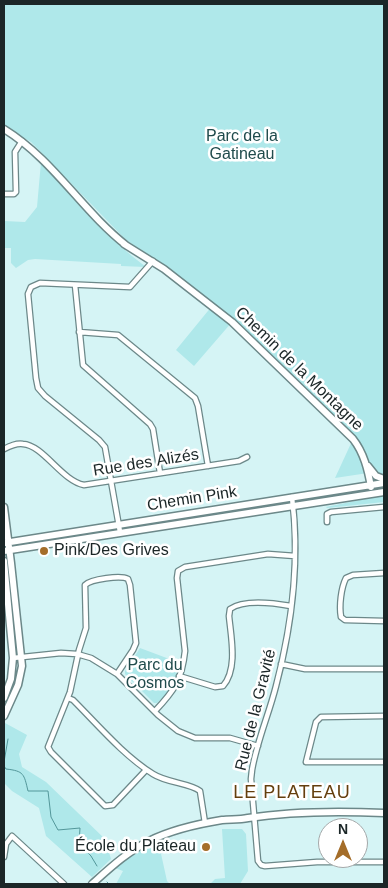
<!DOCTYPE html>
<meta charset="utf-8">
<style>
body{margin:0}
#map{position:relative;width:388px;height:888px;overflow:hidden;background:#d5f4f5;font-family:Helvetica,sans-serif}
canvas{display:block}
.frame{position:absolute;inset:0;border:5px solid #1b2627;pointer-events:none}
.north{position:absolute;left:318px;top:818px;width:50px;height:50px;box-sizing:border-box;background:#fff;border:1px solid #a4a8a9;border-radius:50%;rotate:0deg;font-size:14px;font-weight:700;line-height:20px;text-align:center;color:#1b2627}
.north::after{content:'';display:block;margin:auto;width:18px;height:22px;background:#a46d29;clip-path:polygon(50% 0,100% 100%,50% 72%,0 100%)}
</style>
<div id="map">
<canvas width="388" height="888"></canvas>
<div class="frame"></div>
<div class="north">N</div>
</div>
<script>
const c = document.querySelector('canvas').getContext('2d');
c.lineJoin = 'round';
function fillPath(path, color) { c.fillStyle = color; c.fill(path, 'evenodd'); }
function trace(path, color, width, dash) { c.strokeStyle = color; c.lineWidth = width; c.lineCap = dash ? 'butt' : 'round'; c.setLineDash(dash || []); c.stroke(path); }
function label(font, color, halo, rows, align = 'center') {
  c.font = font + ' Helvetica,sans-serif'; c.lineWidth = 5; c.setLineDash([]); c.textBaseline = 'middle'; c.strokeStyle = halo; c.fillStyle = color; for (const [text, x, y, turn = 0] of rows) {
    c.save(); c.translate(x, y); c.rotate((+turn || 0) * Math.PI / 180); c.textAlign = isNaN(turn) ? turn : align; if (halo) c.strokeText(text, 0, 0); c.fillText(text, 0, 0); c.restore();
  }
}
const green = new Path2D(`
 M4 4H384V476C368 469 366 450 356 437L239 324 182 279 125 239 31 142 4 127Z
 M41 162C74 200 106 237 146 267L121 266V264L35 259 28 260 16 268 11 263V248H4V221L25 222 37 207Z
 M212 306 232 322 194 366 176 350Z
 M353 439 368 473 335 478Z
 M384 495V502L327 508 326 507Z
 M140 648 180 663 172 689 157 703H154L125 674V671Z
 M5 723 27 735 19 754 22 767 46 782 105 839 111 859 92 877 46 836 39 808 12 791 4 783Z
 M222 829H242L246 834 248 871 240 884H210L215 879 225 878Z
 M158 840 167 881 170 884H116L123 871 115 868 135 851Z`);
const stream = new Path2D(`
 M4 762 8 739
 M4 766 6 769C24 771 24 774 28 791H48L51 817 58 830 80 828 79 843 91 856 97 866
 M107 882 109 884`);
const street = new Path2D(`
 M4 194H14L16 192 15 152 22 141
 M75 285 83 365 150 424 153 429 160 473
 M79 332 118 335 195 398 198 406 208 466
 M4 449C10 446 16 443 23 444 43 445 62 481 84 485L239 461 247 457
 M292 497C300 560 292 625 276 686 269 714 257 741 252 770L251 779 258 861 261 865 265 866 317 862H384
 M327 522V514L331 512 384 507
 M120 532 105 447 99 440 45 396 38 388 36 378 28 294 31 287 40 283 130 287 153 261
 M384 573 353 575 346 578C341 588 339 606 341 617L345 620 384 621
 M13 658 61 653 77 654 91 658 117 674 158 715 178 731 195 738H230L258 746
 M281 664 305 669H384
 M117 674 133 650 136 643 130 585 128 579C121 575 91 579 85 585L86 628 79 650 70 692 48 747 51 752 105 806 113 805 146 770
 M179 676 215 687 223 686C238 669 231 637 229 616L230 609C244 599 274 603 291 606
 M68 698 73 700C98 725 123 755 153 774 167 783 190 783 200 791L205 823
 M155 711C174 691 182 680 185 651L177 578 178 571 185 567 268 554 295 556
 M384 716 321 717 316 722 306 762H384
 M4 857 6 844 12 836 64 884`);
const secondary = new Path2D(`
 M4 129C54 160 82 211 127 246
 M124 244 164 269 232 322 353 439C364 453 368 470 371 487
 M368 466 376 476 384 479
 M4 507 11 563 22 666 18 685 4 716
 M4 543 384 483
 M4 551 384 492
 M4 561 13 658 11 679 4 698
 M92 884C110 868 127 852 149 841 171 830 197 824 222 820 230 819 239 820 248 818 293 811 339 811 384 813`);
const markers = [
 [44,551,5,"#a46d29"],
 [206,847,5,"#a46d29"]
];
const parkNames = [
 ["Parc de la",242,137],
 ["Gatineau",242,155],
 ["Parc du",155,666],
 ["Cosmos",155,684]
];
const streetNames = [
 ["Chemin de la Montagne",299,369,44],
 ["Rue des Alizés",146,463,-9],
 ["Chemin Pink",192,499,-9],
 ["Rue de la Gravité",256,710,-76]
];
const poiNames = [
 ["Pink/Des Grives",54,551],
 ["École du Plateau",196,847,"right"]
];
const neighbourhoodNames = [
 ["LE PLATEAU",292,793]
];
fillPath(green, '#afe8ea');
trace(stream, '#53979a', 1);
trace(street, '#6c8889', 7);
trace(secondary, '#6c8889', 9);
trace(street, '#fff', 4.5);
trace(secondary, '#fff', 6);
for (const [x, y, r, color] of markers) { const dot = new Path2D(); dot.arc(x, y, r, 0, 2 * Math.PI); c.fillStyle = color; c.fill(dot); trace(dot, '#fff', 2); }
label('16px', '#204b4c', '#fff', parkNames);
label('16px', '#1b2627', '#fff', streetNames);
label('16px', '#1b2627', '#fff', poiNames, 'left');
c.letterSpacing = '1px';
label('18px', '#643f0e', '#fff', neighbourhoodNames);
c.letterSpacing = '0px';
</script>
